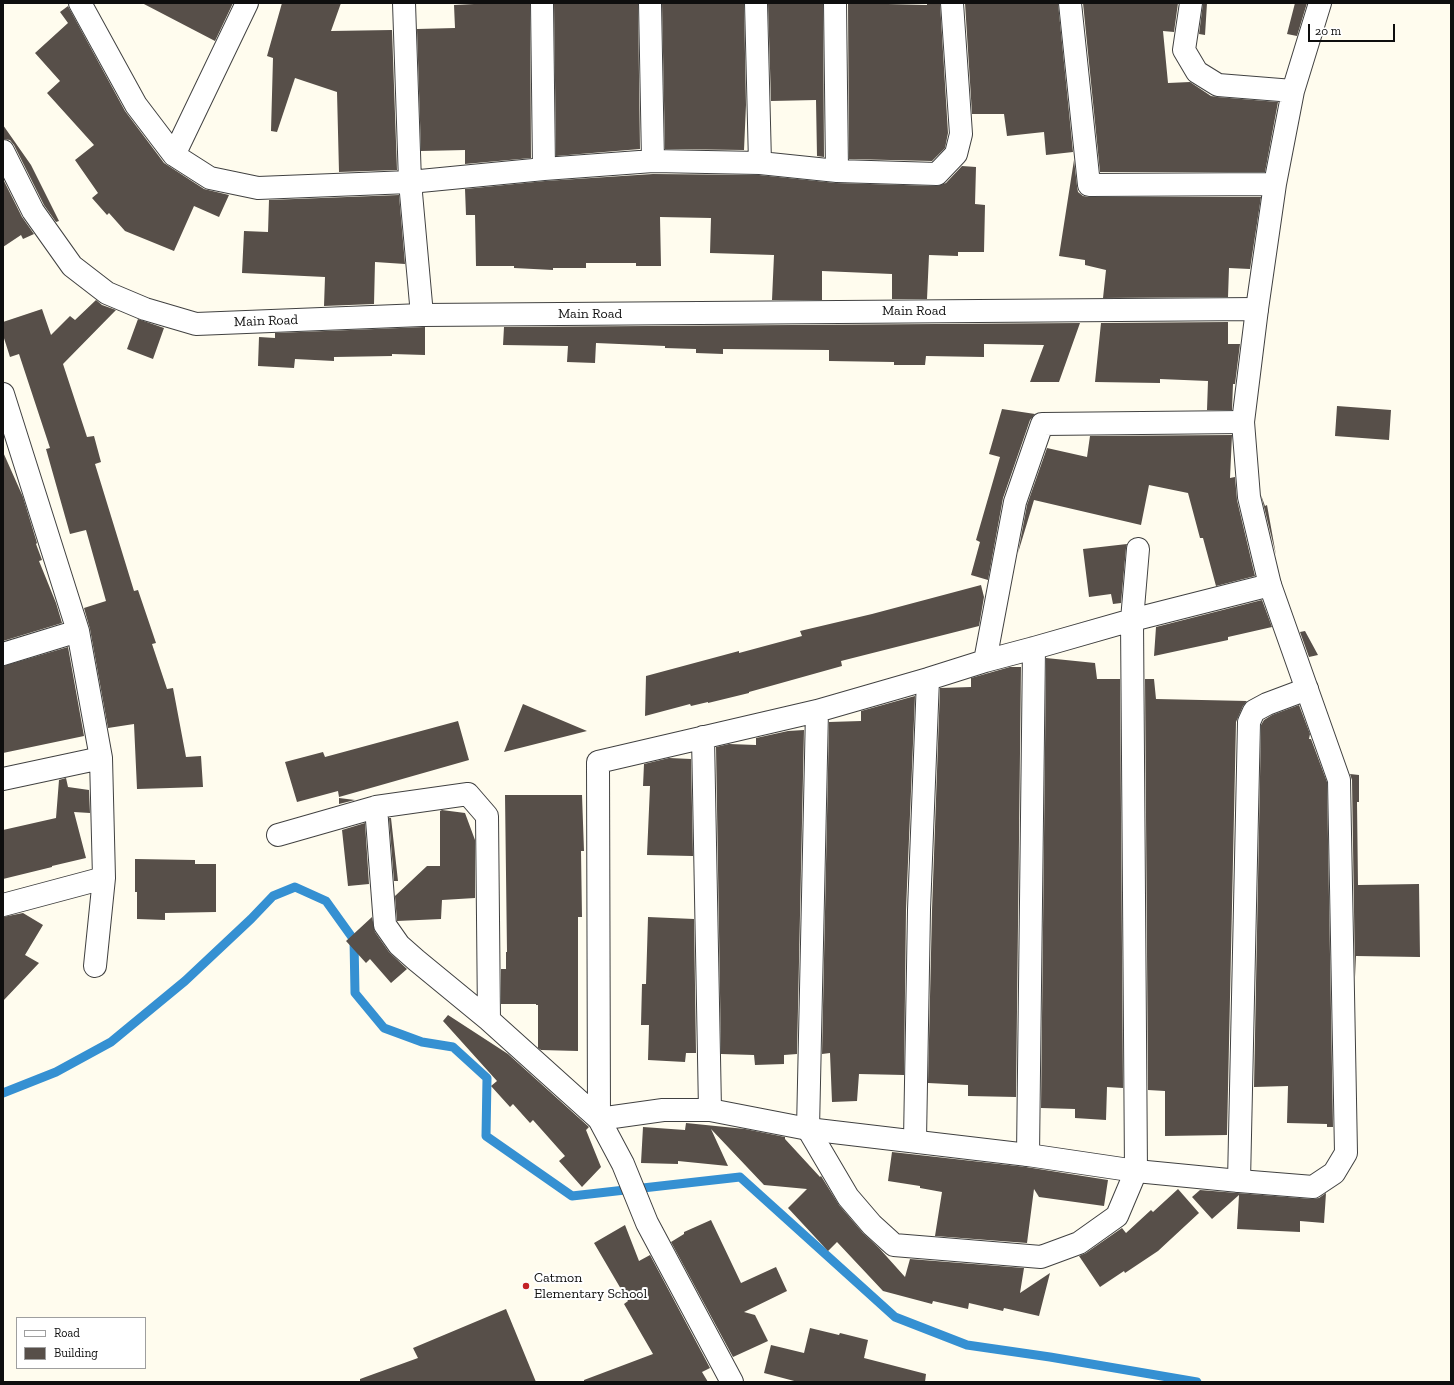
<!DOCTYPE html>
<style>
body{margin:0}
#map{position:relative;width:1454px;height:1385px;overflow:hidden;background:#fffcee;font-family:"Zilla Slab",serif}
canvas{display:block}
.frame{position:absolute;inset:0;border:4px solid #0e0e0e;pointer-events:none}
.legend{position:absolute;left:16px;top:1317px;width:130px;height:52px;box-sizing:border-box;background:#fff;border:1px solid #9f9f9f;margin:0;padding:5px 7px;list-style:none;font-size:12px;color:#0e0e0e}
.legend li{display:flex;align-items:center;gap:8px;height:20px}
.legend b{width:20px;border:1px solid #9f9f9f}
.scale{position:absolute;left:1308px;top:24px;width:87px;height:18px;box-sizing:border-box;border:2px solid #0e0e0e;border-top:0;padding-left:5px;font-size:12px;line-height:14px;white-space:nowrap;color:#0e0e0e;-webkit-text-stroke:3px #fff;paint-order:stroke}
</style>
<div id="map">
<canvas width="1454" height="1385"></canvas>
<div class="frame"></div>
<ul class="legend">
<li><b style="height:5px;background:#fff"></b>Road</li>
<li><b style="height:11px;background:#574f49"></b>Building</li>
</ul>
<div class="scale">20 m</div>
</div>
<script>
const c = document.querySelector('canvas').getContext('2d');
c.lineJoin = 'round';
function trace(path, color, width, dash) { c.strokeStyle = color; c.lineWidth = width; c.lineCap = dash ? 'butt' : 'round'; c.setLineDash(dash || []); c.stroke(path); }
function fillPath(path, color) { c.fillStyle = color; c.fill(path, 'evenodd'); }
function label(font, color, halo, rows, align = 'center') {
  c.font = font + ' "Zilla Slab",serif'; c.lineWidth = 4; c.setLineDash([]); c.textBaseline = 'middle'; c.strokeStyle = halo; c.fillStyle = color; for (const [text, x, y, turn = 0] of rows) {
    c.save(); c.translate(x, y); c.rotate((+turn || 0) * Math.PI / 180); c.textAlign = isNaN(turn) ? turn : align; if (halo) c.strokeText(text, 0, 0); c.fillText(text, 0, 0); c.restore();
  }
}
const stream = new Path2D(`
 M3 1093 56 1072 111 1042 185 981 251 919 273 896 295 887 326 901 354 940 355 993 384 1028 422 1042 453 1047 487 1078 486 1136 572 1196 740 1177 895 1317 967 1345 1050 1357 1197 1382`);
const building = new Path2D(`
 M142 3H233L215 41Z
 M282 3H341L331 31 392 30 397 170 339 172 337 92 295 78 277 132 271 131 273 58 267 56Z
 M494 3H530L531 158 465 164V150L421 151 417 29 455 28 454 5Z
 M554 3H638L640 149 556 156Z
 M662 3H744L746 105 744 150 665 149Z
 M768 3H823L824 157 817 156 816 100 771 101Z
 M848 3 927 5V3H940L948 133 945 148 932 161 849 159Z
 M965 3H1058L1073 152 1046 155 1044 132 1007 136 1004 114H972Z
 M1083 3H1178L1174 32 1163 31 1168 83 1190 82 1211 96 1217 97 1278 102 1265 172H1100Z
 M1203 3H1207L1205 35 1199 34Z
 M1295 3H1307L1297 36 1287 34Z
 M68 6 125 111 164 163 204 189 229 195 219 217 194 206 174 251 125 231 109 213 107 215 92 198 98 193 75 160 94 145 47 93 60 81 35 53 68 23 60 12Z
 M3 125 31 165 59 221 56 222 44 205 14 145 10 140 3 139Z
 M1074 160 1077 186 1078 192 1083 196 1089 197H1261L1250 269 1229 268 1228 297 1103 298 1106 270 1085 265V260L1059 256Z
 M962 166 976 167 975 204 985 205 984 252H958V256L929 255 927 299H892V274L822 271V300H772L774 255 710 253 711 218 660 217 661 266H636V263H586V268H553V270L514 268V266H476L475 215H466L465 189 545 181 653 174 759 175 836 183 937 186 946 183Z
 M3 179 22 217 34 234 23 239 21 235 3 247Z
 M399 195 405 264 375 262 374 304 324 306 325 277 242 273 244 231 268 232 269 200Z
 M96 300 102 305 116 310 63 364 87 437 94 436 101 462 95 464 134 591 138 590 156 643 152 644 167 689 173 688 186 757 201 756 203 787 137 789 134 724 108 728 90 629 84 608 106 601 86 530 70 534 46 449 50 448 19 354 10 357 3 335V322L42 309 51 335 70 316 75 320Z
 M138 319 164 328 153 359 127 349Z
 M1228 322V344H1240L1235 384H1233L1232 410H1207L1208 381 1160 379V383L1095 382 1101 323Z
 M1080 323 1059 382H1030L1044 345 984 344V357L926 356 925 365H894V362L829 361V350L723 349V354L696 353V349L665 348V346L596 343 595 363 567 362 568 346 503 345 504 327Z
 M425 327V355L392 354V356L334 357V361L295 359 294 368 258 366 259 337 275 338V333Z
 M1337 406 1391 410 1389 440 1335 436Z
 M1002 409 1035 414 1030 420 1003 498 988 580 971 575 980 542 976 540 1000 457 989 454Z
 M1232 435 1230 478 1235 477 1237 500 1255 576 1216 586 1203 538H1200L1188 493 1149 485 1141 525 1034 500 1018 553 1027 505 1047 448 1087 457 1090 436Z
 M3 452 23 497 37 543 36 544 42 560 39 561 56 603 62 623 3 641Z
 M1261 495 1265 506 1267 505 1276 555Z
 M1127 544 1126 548 1121 603 1113 604 1111 594 1089 597 1083 549Z
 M981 585 984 597 979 626 841 661 842 666 749 692V693L708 703V702L691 706 690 704 645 716 646 676 739 651V653L802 636 800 631 872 614Z
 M1262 600 1272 627 1228 637V640L1154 656 1156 627Z
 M1305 631 1318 655 1309 657 1300 632Z
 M68 647 84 736 3 753V666Z
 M1046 658 1095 663 1097 679H1120L1123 1088 1107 1087 1106 1120 1075 1118V1109L1041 1108Z
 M1010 667H1021L1016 1097 968 1096V1085L928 1083 932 910 940 688 971 687V678Z
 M1145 679H1154L1156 699 1247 701 1243 706 1236 722 1227 1135 1165 1136V1091L1148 1090Z
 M915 696 906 910 904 1075 859 1074 857 1101 832 1102 830 1053 822 1054 829 722 861 721V711Z
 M523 704 587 731 504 752Z
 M1299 705 1310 734 1309 739H1311L1327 782 1333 1127H1327V1124L1287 1123 1288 1086 1254 1087 1261 725 1264 720 1272 715Z
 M458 721 469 760 339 797 338 791 297 802 285 762 323 752 325 757Z
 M804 730 797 1054 784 1055V1064L755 1065 754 1055 721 1054 716 747 729 744 756 745V738L788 731Z
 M669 758 691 759 693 856 647 855 650 786H643L644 764Z
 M1350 774 1359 775V802H1357L1358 885 1419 884 1420 957 1356 956 1355 977 1352 780Z
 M66 778 68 787 89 790 90 813 74 812 86 858 52 866V867L3 879V830L56 818 59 780Z
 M505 795H582L584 851H581L582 917H578V1051L541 1050 538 1048V1005H536V1004H501V969H506V952H507Z
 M339 798 355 800 339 804Z
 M442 810 465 813 475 840V898L442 900 441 919 397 921 395 896 427 866H440V811Z
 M389 818H391L398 881H394Z
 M365 823 369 884 348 886 342 830Z
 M135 859 195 860V864H216V912L165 913V920L137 919V892H135Z
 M23 913 43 925 25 955 39 963 3 1001V917Z
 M372 917 375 932 389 952 407 969 391 983 370 959 366 963 346 941Z
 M648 917 694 919 696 1053H686L685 1062 648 1060 649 1025H641L642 984H646Z
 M448 1015 508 1054 589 1127 586 1130 601 1167 582 1187 559 1161 565 1156 533 1120 530 1123 513 1104 510 1107 491 1086 497 1081 443 1021Z
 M686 1123 745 1129 785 1137V1139L820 1177 821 1176 839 1205 863 1233 879 1248 905 1277 910 1259 1024 1268 1020 1293 1050 1273 1039 1316 1004 1308 1003 1311 969 1303 968 1309 933 1301 932 1304 883 1291 837 1242 828 1251 788 1208 807 1189 764 1185 711 1129 728 1166 678 1161V1164L641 1163 643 1127 685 1130Z
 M892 1152 1026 1167 1108 1180 1104 1206 1039 1197 1034 1189 1027 1243 935 1236 942 1192 920 1188V1186L888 1181Z
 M1178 1189 1199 1213 1158 1251 1125 1273 1124 1271 1100 1287 1079 1256 1086 1253 1122 1228 1126 1233 1151 1210 1153 1212Z
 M1200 1190 1312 1199 1319 1198 1326 1193 1324 1223 1300 1221V1232L1237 1229 1239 1195 1212 1219 1192 1197Z
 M711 1220 741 1283 776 1267 787 1291 744 1312 755 1315 768 1341 733 1357 671 1242 684 1234V1232Z
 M625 1225 639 1261 650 1255 710 1368 702 1372 708 1382H584V1380L653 1354 624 1304 628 1301 594 1243Z
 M506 1309 536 1382H360V1379L418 1358 413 1348Z
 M810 1328 839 1335 840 1333 868 1340 864 1358 926 1374 925 1382H798L764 1373 771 1345 804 1353Z`);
const minor = new Path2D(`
 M80 3 136 105 174 155 210 178 258 188 410 182 544 169 653 161 760 163 837 171 937 174 956 154 961 134 952 3
 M404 3 410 182 422 315
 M542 3 544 169
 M650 3 653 161
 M756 3 760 163
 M835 3 837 171
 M1070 3 1089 185 1275 184
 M1191 3 1184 50 1197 72 1218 85 1293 91
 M174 155 247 3
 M1257 309 1275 184 1293 91 1320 3
 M3 394 78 631 101 758 104 878 95 966
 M3 654 78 631
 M985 661 1015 502 1042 424 1243 422
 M817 711 808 1129 848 1197 872 1225 894 1245 1041 1257 1079 1243 1117 1216 1136 1171 1132 620 1138 549
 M703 737 710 1110
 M3 779 101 758
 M376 807 385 925 399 945 416 960 489 1020 599 1119 623 1164 647 1223 732 1382
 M278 835 376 807 468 794 487 816 489 1020
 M3 905 104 878
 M599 1119 598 762 817 711 928 679 985 661 1034 648 1132 620 1270 585
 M915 1140 919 910 928 679
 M1028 1155 1034 648
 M1239 1181 1249 722 1254 711 1267 704 1307 689`);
const tertiary = new Path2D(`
 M3 151 33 211 72 266 107 293 145 309 196 324 422 315 1257 309 1243 422 1249 497 1270 585 1339 780 1346 1153 1334 1173 1313 1187 1239 1181 1136 1171 1028 1155 808 1129 710 1110H663L599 1119`);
const markers = [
 [526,1286,4,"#c32025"]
];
const streetNames = [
 ["Main Road",914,311],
 ["Main Road",590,314],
 ["Main Road",266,321,-2]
];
const poiNames = [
 ["Catmon",534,1278],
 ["Elementary School",534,1294]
];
trace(stream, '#3590d2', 9);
fillPath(building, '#574f49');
trace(minor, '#414141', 24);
trace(tertiary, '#414141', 24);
trace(minor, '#fff', 22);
trace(tertiary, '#fff', 22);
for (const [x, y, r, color] of markers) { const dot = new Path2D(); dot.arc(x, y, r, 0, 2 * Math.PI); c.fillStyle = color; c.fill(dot); trace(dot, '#fff', 1.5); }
label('14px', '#0e0e0e', '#fff', streetNames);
label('14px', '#0e0e0e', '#fff', poiNames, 'left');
</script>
